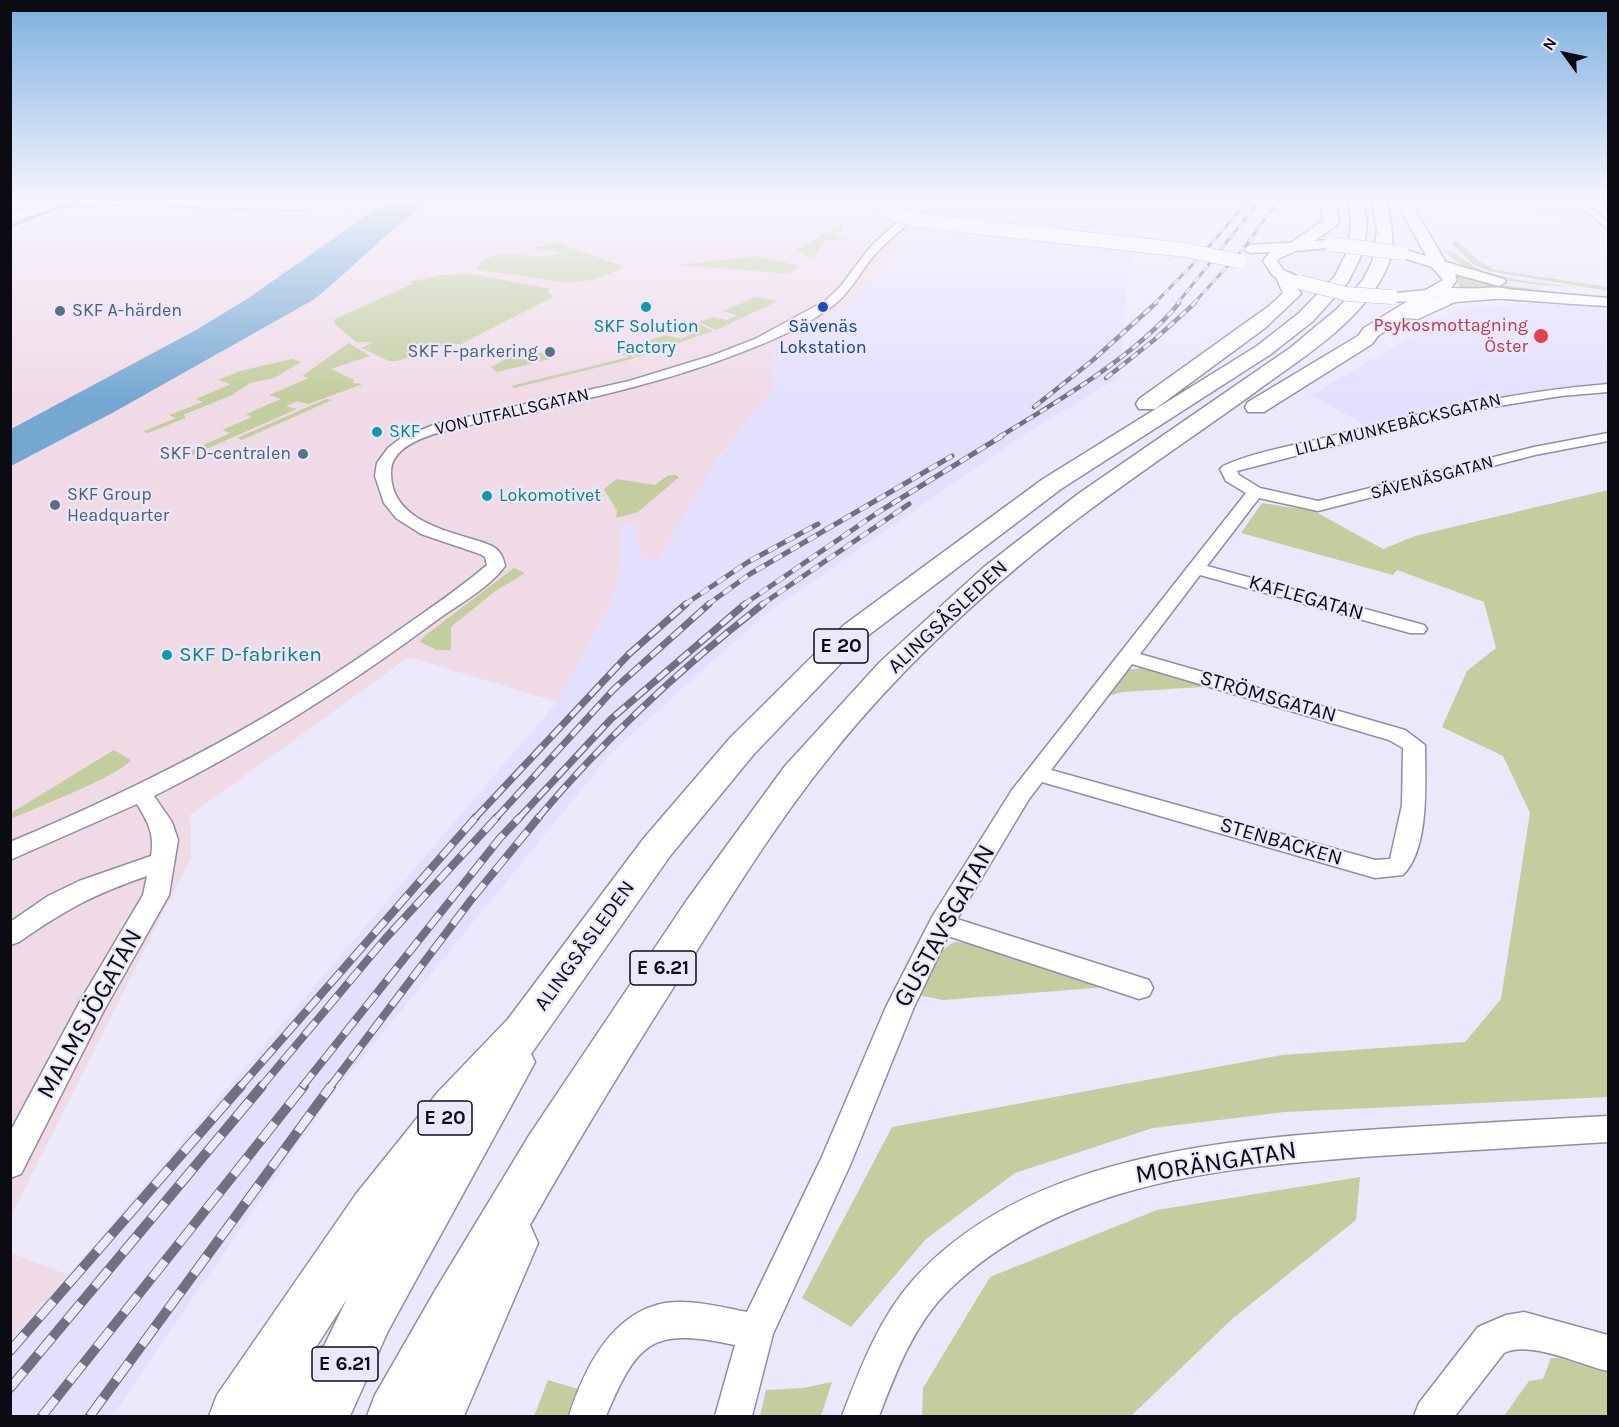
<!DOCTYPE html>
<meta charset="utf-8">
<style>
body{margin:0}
#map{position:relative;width:1619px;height:1427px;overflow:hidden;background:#ebe8fc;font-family:Karla,sans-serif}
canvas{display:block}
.frame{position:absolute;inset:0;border:12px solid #0c0b13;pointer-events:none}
.north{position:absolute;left:1535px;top:24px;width:60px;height:60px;-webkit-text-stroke:4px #ebe8fc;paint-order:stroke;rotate:303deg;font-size:16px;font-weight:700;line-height:24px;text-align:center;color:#0c0b13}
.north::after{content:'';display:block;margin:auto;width:21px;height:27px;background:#0c0b13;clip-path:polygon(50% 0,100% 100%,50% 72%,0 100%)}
</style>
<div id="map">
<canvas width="1619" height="1427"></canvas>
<div class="frame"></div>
<div class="north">N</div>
</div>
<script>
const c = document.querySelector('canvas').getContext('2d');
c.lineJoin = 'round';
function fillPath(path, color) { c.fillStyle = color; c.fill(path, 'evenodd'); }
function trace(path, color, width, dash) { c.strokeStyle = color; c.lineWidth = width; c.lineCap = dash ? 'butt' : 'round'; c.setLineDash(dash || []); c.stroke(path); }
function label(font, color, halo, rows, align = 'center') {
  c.font = font + ' Karla,sans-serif'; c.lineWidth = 4.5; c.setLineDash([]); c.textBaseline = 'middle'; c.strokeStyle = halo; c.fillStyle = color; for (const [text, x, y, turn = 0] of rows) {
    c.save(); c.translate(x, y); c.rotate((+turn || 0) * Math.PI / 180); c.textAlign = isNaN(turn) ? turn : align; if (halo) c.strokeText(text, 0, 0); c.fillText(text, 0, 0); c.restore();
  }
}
const built = new Path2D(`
 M955 198H1259L1238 227 1150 219 1128 269 1120 377 1020 437 763 616 612 752 333 1094 112 1416H11V1338L68 1275 557 702 607 610 622 554 618 527 634 522 642 559 772 390 773 355 854 301Z
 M1417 198H1560L1579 217 1426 208Z
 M1537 303 1608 309V385L1497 397 1371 428 1311 395 1460 309Z`);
const industrial = new Path2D(`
 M436 198H955L854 301 773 354 772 390 714 464 658 560 642 559 634 522 619 527 622 554 618 578 607 610 557 702 409 657 190 815 191 857 11 1216V466L313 300 338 281 415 211Z
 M92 204 315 205 316 209 371 211 247 299 196 330 11 429V231L72 207Z
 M11 1253 68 1275 11 1338Z`);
const green = new Path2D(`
 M839 226 842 227V230L835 237 847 240 845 241 827 240 812 258 795 251Z
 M1454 241H1457L1480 262 1495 270 1608 287V291L1489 271 1473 264 1452 244Z
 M558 243 625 267 593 280 567 283 476 269C492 243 527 260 550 256 555 255 560 253 564 252L532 248Z
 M1445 250C1458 252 1471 267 1486 272 1516 282 1549 283 1580 288 1538 283 1474 286 1445 250Z
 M756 256 799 266 790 274 679 265Z
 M471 274 551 289 547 291 553 297 461 344 446 345 397 361H389L362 348 373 342H356L334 323 335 319 412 284 409 282 443 275Z
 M1455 274 1503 285 1563 293 1460 288Z
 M756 297 778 301 716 330 699 322 712 317 727 320 737 315 723 311Z
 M697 323 713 331 638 357 629 353 638 348 633 346 665 335 681 339 693 333 680 330Z
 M349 343 370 356 331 369 354 380 353 383 363 384 308 404 297 401 286 406 297 409 179 461 173 459 230 433 222 430 252 417 246 414 281 399 269 395 309 378 302 376Z
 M525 349 558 357 497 372 491 367Z
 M626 353 636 358 514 388 511 386 629 357 622 354Z
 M292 359 301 362 274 378 250 383 232 395 183 415 186 418 148 433 142 432 176 418 169 415 203 402 196 399 231 384 218 380 240 371Z
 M326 399 332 400 242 440 237 438Z
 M675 475 679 477 638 512 616 518 617 511 604 489 616 479 655 485 667 476Z
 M1608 490V1097L1285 1112 1153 1128 1015 1173 926 1239 851 1327 802 1298 892 1127 1282 1055 1465 1042 1501 999 1530 813 1503 756 1442 727 1467 671 1496 648 1484 602 1397 570 1393 575 1241 533 1262 503 1314 511 1383 549 1415 536Z
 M514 568 525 573 494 592 451 627V650H437L420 642 422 638Z
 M1141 668 1201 684 1202 687 1122 692 1109 696 1128 670Z
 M114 750 131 760C115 778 37 807 11 819V813Z
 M954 942 971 943 1107 987 943 1000 918 995C928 975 934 953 954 942Z
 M1360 1177 1356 1220 1232 1319 1131 1416H922L923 1388 990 1277 1157 1210Z
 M1551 1358H1559L1608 1373V1416H1504L1529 1381 1543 1379Z
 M548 1380 588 1392 577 1416H534Z
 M832 1382 821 1416H760L766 1390 803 1388Z`);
const water = new Path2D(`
 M391 198H436C391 225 355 268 313 300L114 412 11 466V429L196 330 247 299Z`);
const minor = new Path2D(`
 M100 198 304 204 309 207 304 210 115 204 41 208 36 205 41 202Z
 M924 198H933C918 218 898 231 881 248 863 265 854 289 835 304 808 325 774 340 742 352 649 389 550 406 453 429 431 434 390 445 391 473 391 517 439 529 472 539 481 542 495 545 500 553 503 557 504 562 505 566 489 588 459 604 437 620 348 686 254 746 154 796L172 822 178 840 169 895 103 1012 21 1174 10 1178V1132L82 998 143 895 147 876C94 894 65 910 19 942L10 945V922L48 896 79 881 151 856C155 835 148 822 137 804L10 860V842C147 785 278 717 399 630 429 609 459 589 487 565L485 557 480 554 421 534 396 518 384 503 375 476 377 463 388 448 401 438 436 424 629 381 714 355 755 339 825 301 840 287 871 246Z
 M1569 198H1579L1608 222V229Z
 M1608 384V392L1561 396 1468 411 1237 471 1239 475 1260 488 1318 501 1534 447 1608 433V441L1535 455 1318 511 1259 498 1207 566 1424 625 1427 629 1424 633H1410L1200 575 1140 654 1405 730 1425 745C1425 782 1430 848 1403 875L1375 878 1042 782 1029 799 957 919 1149 980 1153 988 1149 996 1139 999 948 936 914 1007 851 1163 773 1334 752 1416H715L735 1345C651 1327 638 1341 606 1416H569C584 1369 611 1313 665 1303 692 1299 721 1307 747 1312L821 1159 886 1007 932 917 1012 790 1246 493 1226 481 1220 469 1223 466C1254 452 1291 446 1324 438 1418 413 1511 392 1608 384ZM1132 664 1389 740 1403 748 1402 805 1390 859 1375 860 1051 770Z
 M1608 1116V1142C1531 1147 1454 1151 1377 1156 1227 1167 1063 1180 949 1290 914 1324 896 1372 879 1416H842C860 1369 879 1318 913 1280 1025 1155 1225 1139 1381 1129 1457 1124 1532 1120 1608 1116Z
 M1524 1312 1608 1335V1371C1580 1365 1530 1340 1504 1353L1455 1416H1414L1419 1403 1478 1327 1506 1315Z`);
const tertiary = new Path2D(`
 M1331 240 1338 244 1336 247 1296 251 1278 259 1277 261 1283 270 1304 279 1306 282 1299 286 1273 276 1263 261 1270 252 1250 253 1243 249 1250 245Z
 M1402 249 1504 279 1506 282 1499 286 1455 274 1457 280 1451 288 1506 289 1608 298V306C1556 304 1504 297 1451 297 1430 296 1408 305 1387 300L1385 297 1387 294 1426 290 1443 280 1432 267 1397 256V250Z`);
const secondary = new Path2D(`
 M64 198H85L10 223V214Z`);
const motorway = new Path2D(`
 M1321 198H1335L1339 221 1336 226 1301 250H1289L1287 247 1289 244 1323 221Z
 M1348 198H1362L1367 222 1364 250 1348 282 1313 321 1271 354 1061 489 866 637 754 754 670 856 531 1054 535 1062 528 1075 388 1331 350 1416H209L217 1395 356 1194 438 1092 508 1019 644 838 730 738 844 625 1043 479 1257 346 1299 313 1335 276 1348 250 1351 222ZM347 1299 324 1346 314 1350Z
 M1371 198H1385C1392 223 1397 248 1385 272 1358 325 1300 359 1254 393 1190 439 1125 482 1063 530 979 596 898 671 831 755 779 819 735 890 691 960 635 1047 581 1135 530 1225L538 1243 464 1416H367L375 1395 436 1289 530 1134 687 900 785 766 880 662 984 567 1078 494 1290 348 1337 309 1363 280 1372 262 1377 231Z
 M1394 198H1408L1445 261 1442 269 1436 270 1428 265 1429 261Z
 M1285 272 1291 273 1301 294 1265 328 1155 409H1139L1136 404 1139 399 1269 306 1283 293 1276 277Z
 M1429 288 1438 293 1432 299C1446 293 1505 280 1515 293L1506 298 1455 302 1418 319 1404 318 1378 336 1372 344 1264 412H1248L1245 407 1248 402 1358 336 1364 328Z`);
const tram = new Path2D(`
 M10 227 83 198`);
const railFar5 = new Path2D(`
 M1154 304 1201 256 1250 198
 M1177 304 1262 198
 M1193 304 1244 248 1280 198`);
const railFar4 = new Path2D(`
 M1106 378 1154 340 1195 303
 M1034 407 1093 360 1156 303
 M999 437C1057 402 1137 355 1179 303`);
const railFar3 = new Path2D(`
 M684 605 748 562 818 524
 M707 605 750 574 952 456
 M743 605 877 513 1002 436
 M761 605 909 504`);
const railFar2 = new Path2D(`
 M475 818 629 654 686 604
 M496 818 614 689 709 604
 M519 818 611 719 745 604
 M538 818C605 738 681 668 763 604`);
const railFar1 = new Path2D(`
 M240 1087 476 817
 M261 1087 385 939 497 817
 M302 1087 500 838 520 817
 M330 1087 471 900 539 817`);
const rail = new Path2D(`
 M10 1351 241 1086
 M10 1388 262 1086
 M42 1416 304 1086
 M90 1416 331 1086`);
const tertiaryBridge = new Path2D(`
 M875 198 891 213 915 220 1185 250 1239 261
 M1331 244 1402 253
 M1299 282 1347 294 1392 297`);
const markers = [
 [646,307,6,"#0f9aa8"],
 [823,307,6,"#1a4fb4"],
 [60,311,6,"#5c6f8a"],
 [1541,336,8,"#e0444e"],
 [550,352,6,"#5c6f8a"],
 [377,432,6,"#0f9aa8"],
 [303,454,6,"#5c6f8a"],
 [487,496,6,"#0f9aa8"],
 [55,505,6,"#5c6f8a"],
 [167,655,6,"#0f9aa8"]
];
const farServicenames = [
 ["SKF A-härden",72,311],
 ["SKF F-parkering",538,352,"right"],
 ["SKF D-centralen",291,454,"right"],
 ["SKF Group",67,495],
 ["Headquarter",67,516]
];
const farHealthnames = [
 ["Psykosmottagning",1528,326],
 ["Öster",1528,347]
];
const farCulturenames = [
 ["SKF Solution",646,327,"center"],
 ["Factory",646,348,"center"],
 ["SKF",389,432],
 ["Lokomotivet",499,496]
];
const farTransitnames = [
 ["Sävenäs",823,327],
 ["Lokstation",823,348]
];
const farStreetnames = [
 ["VON UTFALLSGATAN",512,412,-13],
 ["LILLA MUNKEBÄCKSGATAN",1398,425,-14],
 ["SÄVENÄSGATAN",1432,478,-15]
];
const shields = [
 [841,646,54],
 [663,968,66],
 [445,1118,54],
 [345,1364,66]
];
const shieldNames = [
 ["E 20",841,646],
 ["E 6.21",663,968],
 ["E 20",445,1118],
 ["E 6.21",345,1364]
];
const streetNames = [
 ["KAFLEGATAN",1306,598,16],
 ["ALINGSÅSLEDEN",948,617,-43],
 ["STRÖMSGATAN",1268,697,16],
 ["STENBACKEN",1281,842,16],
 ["ALINGSÅSLEDEN",585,946,-54]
];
const cultureNames = [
 ["SKF D-fabriken",179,655]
];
const nearStreetnames = [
 ["GUSTAVSGATAN",945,926,-61],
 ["MALMSJÖGATAN",90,1014,-61],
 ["MORÄNGATAN",1216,1163,-9]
];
fillPath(built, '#e3dfff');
fillPath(industrial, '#f0dae6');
fillPath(green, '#c3cd9e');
fillPath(water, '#75a8d1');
trace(minor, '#908da4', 3);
trace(tertiary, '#908da4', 3);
trace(secondary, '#908da4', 3);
trace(motorway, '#908da4', 3);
fillPath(minor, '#fff');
fillPath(tertiary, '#fff');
fillPath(secondary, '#fff');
fillPath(motorway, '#fff');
trace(tram, '#72707e', 1.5);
trace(railFar5, '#72707e', 3);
trace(railFar4, '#72707e', 4.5);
trace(railFar3, '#72707e', 5);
trace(railFar2, '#72707e', 7);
trace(railFar1, '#72707e', 8);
trace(rail, '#72707e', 10);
trace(railFar5, '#ebe8fc', 2, [7]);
trace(railFar4, '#ebe8fc', 3, [8]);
trace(railFar3, '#ebe8fc', 4, [10]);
trace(railFar2, '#ebe8fc', 4.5, [14]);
trace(railFar1, '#ebe8fc', 6, [17]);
trace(rail, '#ebe8fc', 8, [22]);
trace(tertiaryBridge, '#908da4', 15, []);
trace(tertiaryBridge, '#fff', 14);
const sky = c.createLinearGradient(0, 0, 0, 398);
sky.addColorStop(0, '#7aafdf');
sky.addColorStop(0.5, '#f6f5fe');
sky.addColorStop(1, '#f6f5fe00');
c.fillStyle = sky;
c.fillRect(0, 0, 1619, 398);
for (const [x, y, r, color] of markers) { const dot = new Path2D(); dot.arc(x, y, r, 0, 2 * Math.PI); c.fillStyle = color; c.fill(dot); trace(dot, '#ebe8fc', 2); }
label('18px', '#4e5e75', '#ebe8fc', farServicenames, 'left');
label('18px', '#be3a42', '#ebe8fc', farHealthnames, 'right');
label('18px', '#0d838f', '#ebe8fc', farCulturenames, 'left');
label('18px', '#164399', '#ebe8fc', farTransitnames);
label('18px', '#0c0b13', '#ebe8fc', farStreetnames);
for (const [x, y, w] of shields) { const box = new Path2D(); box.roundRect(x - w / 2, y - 17, w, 34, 4.5); c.fillStyle = '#ebe8fc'; c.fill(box); trace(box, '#0c0b13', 1.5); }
label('bold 20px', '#0c0b13', null, shieldNames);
label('21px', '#0c0b13', '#ebe8fc', streetNames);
label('21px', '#0d838f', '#ebe8fc', cultureNames, 'left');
label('26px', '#0c0b13', '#ebe8fc', nearStreetnames);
</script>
